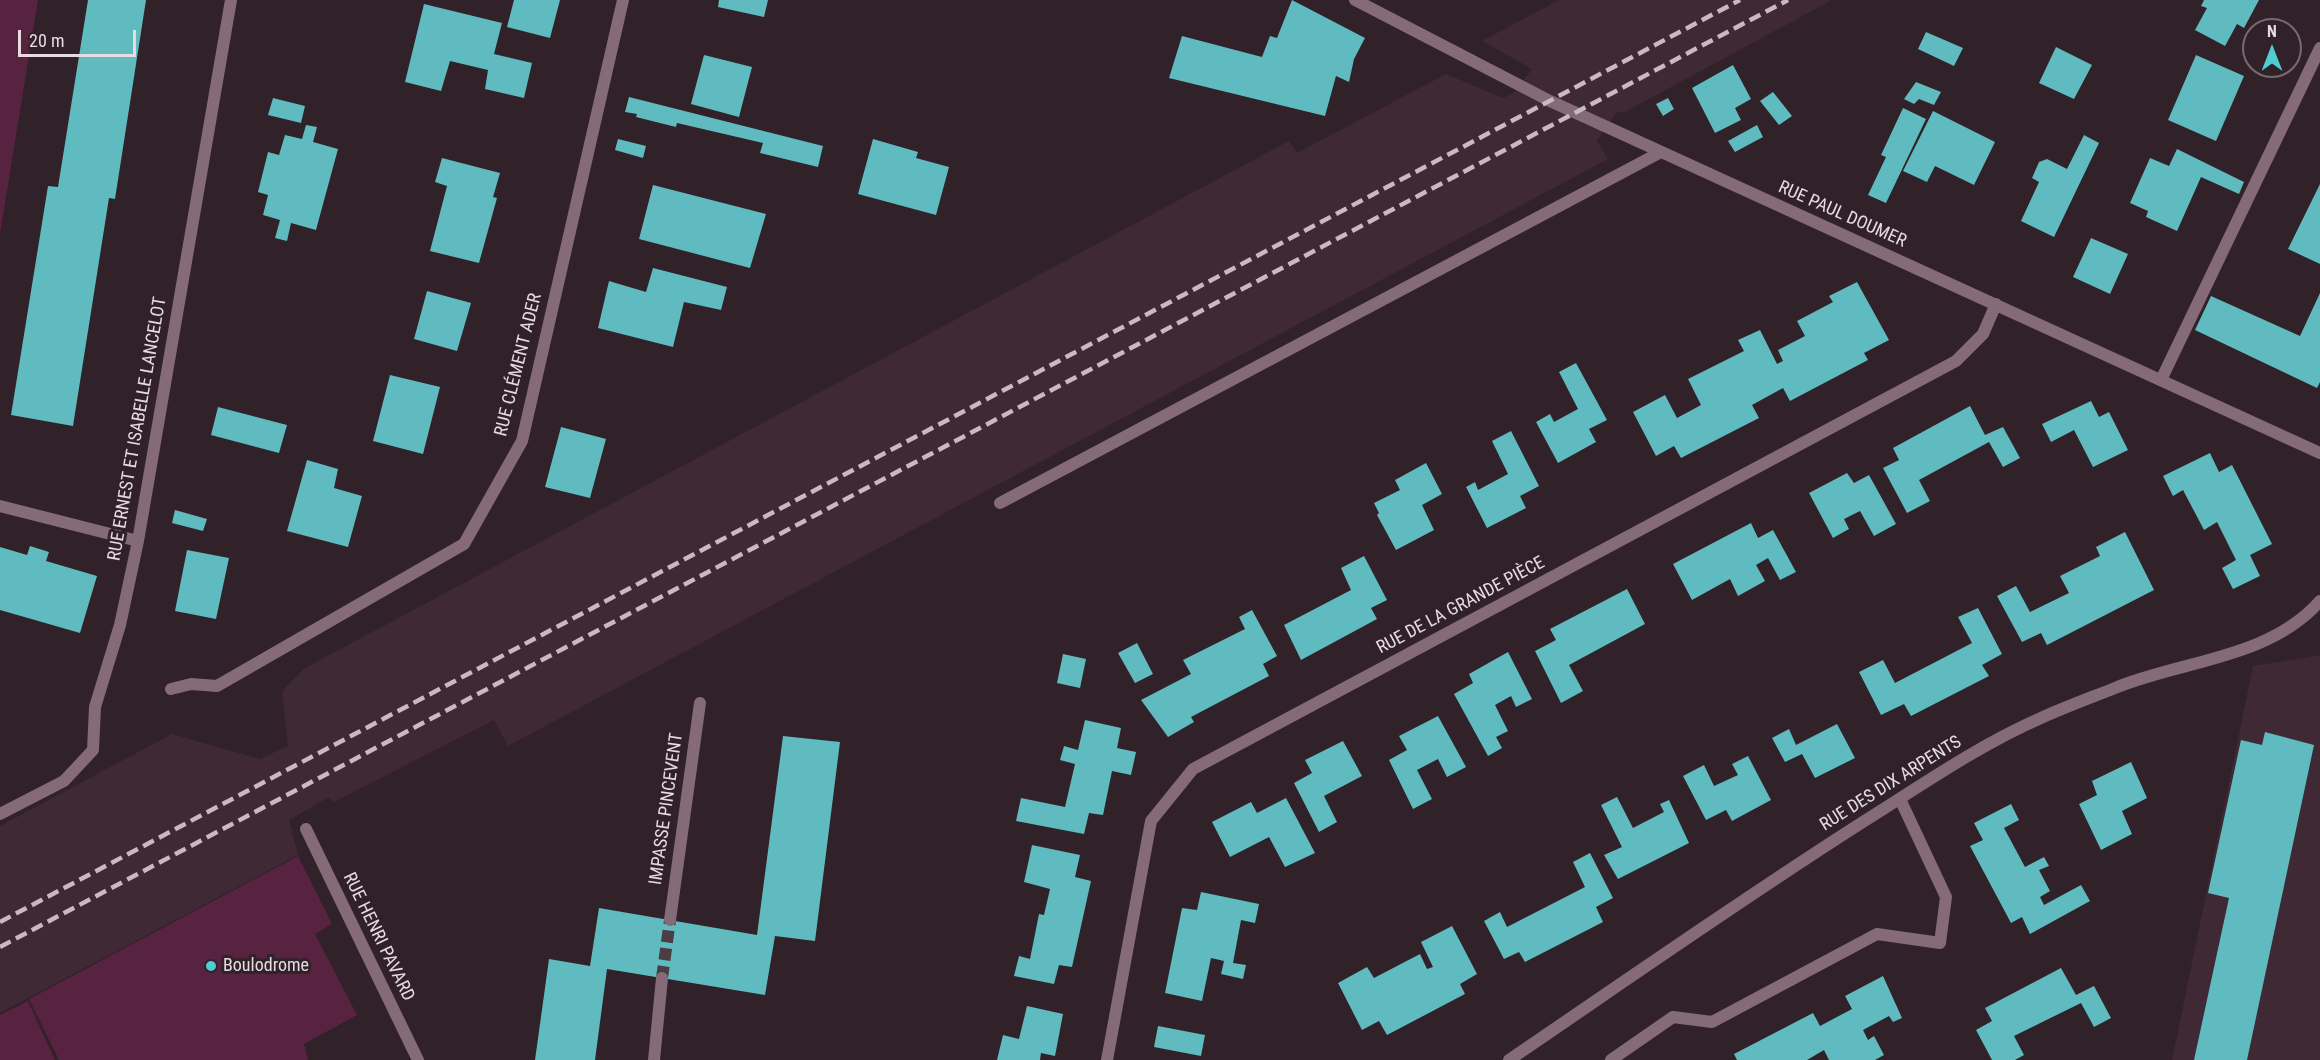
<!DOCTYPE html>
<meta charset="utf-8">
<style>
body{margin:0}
#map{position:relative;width:2320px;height:1060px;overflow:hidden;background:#312129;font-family:"Roboto Condensed",sans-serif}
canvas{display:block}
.north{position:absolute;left:2242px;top:18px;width:60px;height:60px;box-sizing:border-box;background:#312129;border:2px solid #796b72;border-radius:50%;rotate:0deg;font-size:16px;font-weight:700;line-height:24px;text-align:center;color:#e6dbe0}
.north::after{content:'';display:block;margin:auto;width:21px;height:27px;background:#51ccd1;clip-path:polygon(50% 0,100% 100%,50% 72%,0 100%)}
.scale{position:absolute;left:18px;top:30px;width:118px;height:27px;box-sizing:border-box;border:3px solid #e6dbe0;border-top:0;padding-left:8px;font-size:18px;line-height:21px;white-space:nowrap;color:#e6dbe0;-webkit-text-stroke:4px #312129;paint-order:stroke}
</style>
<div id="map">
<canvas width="2320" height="1060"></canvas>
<div class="north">N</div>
<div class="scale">20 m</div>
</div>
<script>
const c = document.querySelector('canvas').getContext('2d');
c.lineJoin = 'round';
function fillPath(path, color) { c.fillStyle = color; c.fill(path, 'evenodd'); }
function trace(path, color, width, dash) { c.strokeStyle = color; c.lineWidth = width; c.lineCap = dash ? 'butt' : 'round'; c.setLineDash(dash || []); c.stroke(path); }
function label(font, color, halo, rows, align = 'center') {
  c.font = font + ' "Roboto Condensed",sans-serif'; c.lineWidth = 6; c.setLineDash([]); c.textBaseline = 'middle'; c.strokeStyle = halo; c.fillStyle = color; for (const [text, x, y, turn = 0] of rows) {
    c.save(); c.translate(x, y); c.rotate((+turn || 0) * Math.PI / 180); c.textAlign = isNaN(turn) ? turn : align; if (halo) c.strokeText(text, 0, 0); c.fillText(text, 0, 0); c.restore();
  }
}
const built = new Path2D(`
 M1559 0H1832L1625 112H1617L1597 141 1608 159 508 746 494 720 334 802 329 797 289 820 298 855 0 1013V826L172 734 260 759 288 746 282 691 305 668 1289 141 1297 153 1446 74 1503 98 1514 93 1532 69 1482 41Z
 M2320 655V1060H2172L2253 666Z`);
const green = new Path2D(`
 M0 0H38L0 234Z
 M298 856 332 924 315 934 357 1015 304 1044 308 1060H59L29 999Z
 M28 1001 55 1060H0V1015Z`);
const building = new Path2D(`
 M88 0H146L115 199 109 198 73 426 11 415 48 186 58 187Z
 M514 0H560L550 38 507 27Z
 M719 0H768L764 17 718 7Z
 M1292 0 1365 38 1354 59 1349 82 1336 76 1325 116 1169 78 1182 36 1262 57 1270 36 1277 38Z
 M2204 0H2259L2244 28 2237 24 2225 46 2195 30 2207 8 2201 6Z
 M424 4 502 23 494 54 532 63 524 98 485 89 488 70 450 61 441 91 405 82Z
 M1926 32 1963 48 1954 66 1918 49Z
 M2056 47 2092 65 2074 99 2039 83Z
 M704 55 752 67 739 117 691 104Z
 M2196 55 2244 76 2216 141 2168 120Z
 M1733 65 1751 99 1735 108 1741 120 1715 133 1692 88Z
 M1916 82 1941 92 1934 105 1919 99 1914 104 1904 99Z
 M1773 92 1792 116 1779 125 1760 101Z
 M629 97 823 146 818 167 760 153 763 143 677 123 676 127 636 117 637 114 625 112Z
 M273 98 305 106 301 123 268 115Z
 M1668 98 1674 109 1663 116 1656 104Z
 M1903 108 1926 119 1886 203 1868 195 1886 157 1881 155Z
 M1933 111 1995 142 1974 185 1935 166 1927 182 1903 171Z
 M306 125 317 127 313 142 338 149 316 230 291 223 287 241 275 238 280 220 263 215 268 195 258 192 268 152 279 155 285 135 302 139Z
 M1757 125 1763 137 1735 152 1728 141Z
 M2084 135 2099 143 2054 237 2021 221 2039 182 2032 178 2039 162 2047 159 2067 169Z
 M618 139 646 146 643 158 615 150Z
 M873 139 918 152 916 158 949 167 936 215 858 194Z
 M2177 149 2244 182 2239 194 2201 177 2177 231 2146 217 2148 211 2130 203 2150 158 2169 166Z
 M442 158 500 173 493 197 497 198 479 263 430 251 447 186 435 182Z
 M2320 184V264L2288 249Z
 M653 185 766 214 750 268 639 239Z
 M2091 238 2128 254 2110 294 2073 277Z
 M653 268 727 287 721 310 684 302 673 347 598 328 609 281 646 292Z
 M1857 282 1889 340 1864 353 1868 360 1790 401 1783 388 1752 405 1759 418 1681 458 1674 446 1656 456 1633 412 1665 395 1677 418 1701 405 1688 379 1744 351 1738 340 1760 330 1777 364 1783 361 1778 350 1805 336 1797 321 1833 302 1829 296Z
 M427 291 471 303 457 351 414 339Z
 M2320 293V382L2317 388 2195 330 2211 296 2300 336Z
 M1576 363 1607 420 1589 429 1596 442 1558 463 1536 422 1550 414 1554 422 1578 409 1559 372Z
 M390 375 440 387 423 454 373 441Z
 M2091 401 2099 417 2109 412 2128 450 2093 467 2074 430 2051 442 2042 424Z
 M1970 406 1985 435 2003 427 2020 458 2003 467 1989 442 1919 480 1930 501 1907 513 1883 468 1899 460 1893 448Z
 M218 407 287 425 279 453 211 435Z
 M561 427 606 439 590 498 545 487Z
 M1511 431 1539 486 1520 496 1526 508 1487 528 1466 487 1475 482 1478 490 1508 474 1492 441Z
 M2210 453 2219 472 2232 465 2272 544 2250 555 2260 576 2233 589 2222 568 2236 560 2217 522 2204 530 2183 490 2173 496 2163 476Z
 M307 460 338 469 334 488 362 496 348 547 287 531Z
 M1426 463 1442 494 1422 505 1434 530 1396 550 1377 515 1379 513 1374 503 1400 490 1395 480Z
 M1847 473 1854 483 1869 475 1896 524 1874 536 1860 511 1844 519 1849 529 1833 538 1809 493Z
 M175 510 207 519 203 531 172 523Z
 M1751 523 1758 538 1773 530 1796 572 1780 580 1768 558 1756 565 1765 581 1738 596 1730 579 1692 600 1673 564Z
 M2125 532 2154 590 2047 645 2041 633 2022 642 1997 596 2016 586 2030 612 2069 593 2060 576 2100 556 2096 547Z
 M30 546 49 552 46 561 97 576 80 633 0 610V547L27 555Z
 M187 550 229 558 216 619 175 611Z
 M1364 556 1387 600 1371 608 1377 619 1301 660 1284 625 1351 590 1341 568Z
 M1627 589 1645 624 1569 665 1583 691 1561 703 1535 651 1556 640 1550 629Z
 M1978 608 2002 654 1982 665 1989 676 1911 716 1904 704 1881 715 1859 672 1883 660 1895 683 1972 643 1958 617Z
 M1252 610 1277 656 1263 664 1269 676 1191 717 1194 722 1168 737 1141 700 1191 674 1183 660 1245 629 1239 617Z
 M1137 643 1153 674 1135 683 1118 653Z
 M1508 652 1532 699 1516 707 1511 696 1495 705 1508 731 1496 737 1502 748 1488 756 1454 694 1473 683 1469 674Z
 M1063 654 1086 659 1080 688 1057 683Z
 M1438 716 1466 767 1447 777 1438 759 1417 770 1432 799 1413 809 1389 760 1407 750 1399 736Z
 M1085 720 1121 728 1117 748 1136 752 1131 775 1112 771 1103 815 1089 813 1084 834 1016 821 1021 798 1065 807 1075 764 1060 760 1064 746 1078 750Z
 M1837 724 1855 758 1815 778 1802 754 1785 762 1772 738 1789 729 1796 745Z
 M2265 732 2314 745 2247 1060H2194L2229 898 2208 893 2241 740 2262 745Z
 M783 736 840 742 815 941 775 936 765 995 607 969 595 1060H535L549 959 590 966 599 908 757 935Z
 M1343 741 1362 776 1324 796 1337 822 1319 832 1294 783 1312 773 1305 760Z
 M1748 756 1771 800 1732 821 1726 810 1706 820 1683 776 1704 765 1714 786 1738 775 1732 764Z
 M2131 762 2147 798 2122 811 2132 834 2101 850 2079 804 2097 795 2092 781Z
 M1617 797 1633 828 1664 812 1660 804 1669 800 1689 843 1618 879 1604 855 1622 847 1601 805Z
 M1286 798 1315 853 1285 867 1269 837 1230 857 1212 822 1251 802 1257 813Z
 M2011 804 2019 820 2004 828 2025 867 2044 857 2049 866 2039 870 2050 891 2040 897 2044 905 2081 885 2090 901 2030 934 2022 917 2011 923 1970 846 1983 840 1974 823Z
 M1032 845 1080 855 1075 877 1091 881 1072 967 1059 965 1054 984 1014 976 1019 956 1030 959 1039 914 1044 915 1050 889 1024 882Z
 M1590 853 1613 898 1596 907 1603 922 1525 962 1519 952 1504 959 1484 921 1500 912 1507 927 1585 887 1573 862Z
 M1201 892 1259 904 1255 923 1241 920 1233 963 1246 965 1243 979 1221 974 1224 961 1211 958 1202 1001 1165 993 1182 908 1197 910Z
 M1452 926 1477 974 1460 984 1465 994 1387 1035 1379 1021 1362 1030 1338 983 1367 967 1374 978 1420 954 1427 969 1433 967 1421 942Z
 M2061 968 2076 995 2094 986 2111 1018 2094 1027 2081 1003 2014 1036 2024 1055 2015 1060H1992L1976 1030 1992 1021 1985 1008Z
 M1883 976 1902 1018 1893 1022 1889 1016 1863 1030 1868 1040 1874 1036 1884 1055 1875 1060H1829L1824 1050 1807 1060H1737L1734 1054 1813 1013 1820 1026 1852 1009 1845 996Z
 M1027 1006 1063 1014 1055 1056 1041 1053 1040 1060H997L1003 1035 1019 1039Z
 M1158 1026 1205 1035 1201 1056 1154 1047Z`);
const streetTunnel = new Path2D(`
 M662 978 670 920`);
const lane = new Path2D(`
 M1000 503 1661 152
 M1611 1060 1673 1017 1712 1022 1877 934 1940 943 1946 897 1900 799`);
const street = new Path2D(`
 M1355 0 1550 101 2320 453
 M2161 380 2320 48
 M0 506 138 541
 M171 689 191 684 217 686 464 544 522 441 623 0
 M0 814 64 781 93 750 95 707 120 625 138 541 231 0
 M306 829 418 1060
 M670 920 700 703
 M654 1060 662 978
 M1107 1060 1151 821 1193 769 1956 361 1983 334 1996 304
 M1509 1060C1628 979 1745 897 1866 820 1922 785 1979 745 2041 718 2065 707 2090 698 2115 688 2183 660 2269 659 2320 601`);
const rail = new Path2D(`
 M0 922 1740 0
 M0 947 1788 0`);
const markers = [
 [211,966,6,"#51ccd1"]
];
const streetNames = [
 ["RUE PAUL DOUMER",1842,215,24],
 ["RUE CLÉMENT ADER",519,365,-76],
 ["RUE ERNEST ET ISABELLE LANCELOT",138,429,-80],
 ["RUE DE LA GRANDE PIÈCE",1461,606,-28],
 ["RUE DES DIX ARPENTS",1891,784,-32],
 ["IMPASSE PINCEVENT",667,809,-82],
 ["RUE HENRI PAVARD",378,937,64]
];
const poiNames = [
 ["Boulodrome",223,966]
];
fillPath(built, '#3f2934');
fillPath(green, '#572341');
fillPath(building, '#5fbbbf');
trace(streetTunnel, '#4c3d44', 12, [12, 6]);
trace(lane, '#856a78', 12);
trace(street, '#856a78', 12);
trace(rail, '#c7bbc1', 4.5, [12, 6]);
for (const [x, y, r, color] of markers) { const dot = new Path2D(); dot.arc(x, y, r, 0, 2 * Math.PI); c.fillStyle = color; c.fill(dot); trace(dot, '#312129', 2); }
label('18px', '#e6dbe0', '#312129', streetNames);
label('18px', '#e6dbe0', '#312129', poiNames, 'left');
</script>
